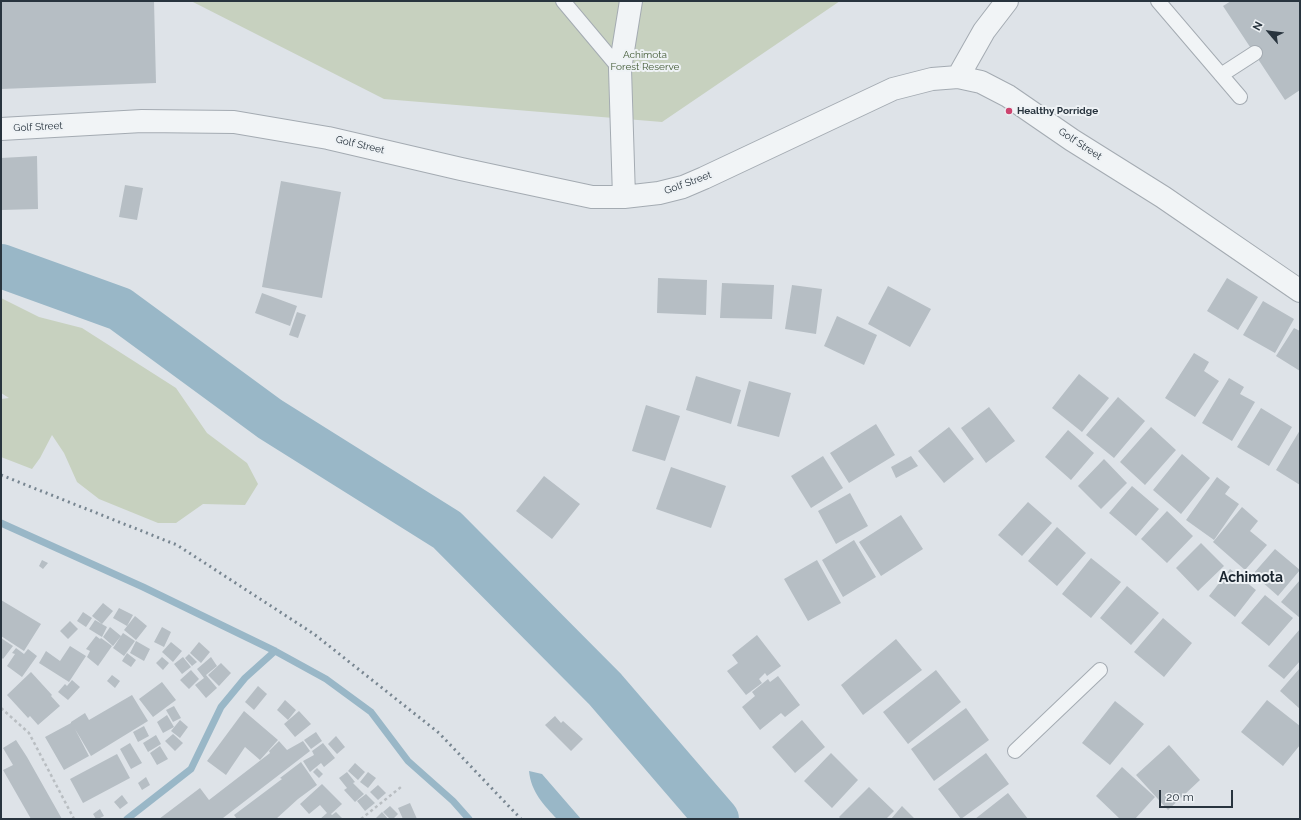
<!DOCTYPE html>
<style>
body{margin:0}
#map{position:relative;width:1301px;height:820px;overflow:hidden;background:#dee3e8;font-family:Raleway,sans-serif}
canvas{display:block}
.frame{position:absolute;inset:0;border:2px solid #28343e;pointer-events:none}
.north{position:absolute;left:1249px;top:12px;width:40px;height:40px;-webkit-text-stroke:3px #eef2f5;paint-order:stroke;rotate:298deg;font-size:11px;font-weight:700;line-height:16px;text-align:center;color:#28343e}
.north::after{content:'';display:block;margin:auto;width:14px;height:18px;background:#28343e;clip-path:polygon(50% 0,100% 100%,50% 72%,0 100%)}
.scale{position:absolute;left:1159px;top:790px;width:74px;height:18px;box-sizing:border-box;border:2px solid #28343e;border-top:0;padding-left:5px;font-size:12px;line-height:14px;white-space:nowrap;color:#28343e;-webkit-text-stroke:3px #eef2f5;paint-order:stroke}
</style>
<div id="map">
<canvas width="1301" height="820"></canvas>
<div class="frame"></div>
<div class="north">N</div>
<div class="scale">20 m</div>
</div>
<script>
const c = document.querySelector('canvas').getContext('2d');
c.lineJoin = 'round';
function fillPath(path, color) { c.fillStyle = color; c.fill(path, 'evenodd'); }
function trace(path, color, width, dash) { c.strokeStyle = color; c.lineWidth = width; c.lineCap = dash ? 'butt' : 'round'; c.setLineDash(dash || []); c.stroke(path); }
function label(font, color, halo, rows, align = 'center') {
  c.font = font + ' Raleway,sans-serif'; c.lineWidth = 4; c.setLineDash([]); c.textBaseline = 'middle'; c.strokeStyle = halo; c.fillStyle = color; for (const [text, x, y, turn = 0] of rows) {
    c.save(); c.translate(x, y); c.rotate((+turn || 0) * Math.PI / 180); c.textAlign = isNaN(turn) ? turn : align; if (halo) c.strokeText(text, 0, 0); c.fillText(text, 0, 0); c.restore();
  }
}
const green = new Path2D(`
 M191 1H840L662 122 384 99Z
 M1 298 39 317 82 328 176 388 207 433 247 463 258 484 245 505 203 504 176 523H158L99 499 77 482 64 453 52 435 40 458 32 469 1 457V399L9 398 1 393Z`);
const water = new Path2D(`
 M529 771 542 774 581 819H557C544 805 531 792 529 771Z`);
const stream = new Path2D(`
 M1 523 143 587 275 651 326 679 371 712 408 761 453 801 469 819
 M127 819 191 769 221 707 245 678 275 651`);
const river = new Path2D(`
 M1 266 120 309 270 419 447 530 605 689 717 819`);
const building = new Path2D(`
 M1 1H154L156 83 1 89Z
 M1231 1H1300V90L1285 100 1223 6Z
 M37 156 38 209 1 210V158Z
 M281 181 341 192 322 298 262 287Z
 M125 185 143 188 137 220 119 217Z
 M658 278 707 280 706 315 657 313Z
 M1227 278 1258 297 1238 330 1207 311Z
 M722 283 774 285 772 319 720 318Z
 M792 285 822 289 816 334 785 329Z
 M888 286 931 309 910 347 868 324Z
 M262 293 297 306 290 326 255 313Z
 M1263 301 1294 319 1275 353 1243 335Z
 M297 312 306 315 298 338 289 335Z
 M837 316 877 335 864 365 824 346Z
 M1294 328 1300 331V371L1276 356Z
 M1194 353 1209 362 1204 371 1219 381 1195 417 1165 398Z
 M1079 374 1109 398 1082 432 1052 408Z
 M696 376 741 390 731 424 686 410Z
 M1229 378 1244 387 1240 394 1255 402 1232 441 1202 423Z
 M749 381 791 393 779 437 737 426Z
 M1118 397 1145 421 1114 458 1086 435Z
 M646 405 680 416 665 461 632 451Z
 M989 407 1015 441 986 463 961 428Z
 M1261 408 1292 427 1269 466 1237 447Z
 M876 424 895 455 849 483 830 453Z
 M949 427 974 459 944 483 918 451Z
 M1151 427 1176 450 1145 485 1120 462Z
 M1068 430 1094 453 1071 480 1045 457Z
 M1300 430V485L1276 470Z
 M1182 454 1210 478 1181 514 1153 490Z
 M823 456 843 488 811 508 791 476Z
 M911 456 918 466 896 478 891 467Z
 M1104 459 1127 483 1101 509 1078 486Z
 M671 467 726 486 711 528 656 509Z
 M544 476 580 504 552 539 516 511Z
 M1217 477 1230 487 1225 494 1239 504 1214 540 1186 520Z
 M1132 486 1159 509 1136 536 1109 513Z
 M850 493 868 526 836 544 818 511Z
 M1028 502 1052 523 1022 556 998 535Z
 M1242 507 1258 521 1250 531 1267 545 1245 570 1213 542Z
 M1167 511 1193 536 1167 563 1141 539Z
 M901 515 923 549 881 576 859 542Z
 M1057 527 1086 553 1057 586 1028 561Z
 M854 540 876 577 843 597 822 560Z
 M1201 543 1224 566 1198 591 1176 568Z
 M1275 549 1300 570 1278 596 1253 574Z
 M1091 558 1121 582 1091 618 1062 594Z
 M42 560 48 563 43 569 39 566Z
 M817 560 841 603 808 621 784 579Z
 M1230 569 1256 590 1235 617 1209 596Z
 M1300 580V618L1281 602Z
 M1127 586 1159 613 1131 645 1100 618Z
 M1265 595 1293 618 1269 646 1241 623Z
 M1 600 41 624 24 651 1 636Z
 M103 603 113 611 102 624 92 616Z
 M119 608 133 615 127 626 113 618Z
 M83 612 92 618 86 627 77 621Z
 M135 616 147 626 136 640 124 630Z
 M1163 618 1192 643 1164 677 1134 652Z
 M95 620 107 627 102 637 89 629Z
 M70 621 78 629 68 639 60 631Z
 M110 627 121 636 113 646 103 637Z
 M162 627 171 632 164 647 154 642Z
 M1300 629V661L1284 679 1268 666Z
 M123 633 135 641 124 656 113 648Z
 M757 635 781 666 767 676 765 673 759 679 762 683 746 695 727 671 738 663 732 655Z
 M96 636 100 639 101 638 112 646 98 666 87 657 90 651 86 649Z
 M1 638 13 646 3 659 1 657Z
 M896 639 922 670 863 715 841 685Z
 M136 641 150 649 144 661 130 653Z
 M171 642 182 651 173 662 162 652Z
 M199 642 210 652 201 663 190 653Z
 M70 646 86 656 69 682 39 663 46 651 60 661Z
 M16 648 24 654 28 649 37 656 22 677 7 666 15 654 12 653Z
 M127 653 136 660 131 667 122 661Z
 M189 654 197 662 192 666 185 658Z
 M162 657 169 663 163 670 156 663Z
 M183 657 191 667 182 674 174 664Z
 M211 657 217 666 206 675 217 688 206 698 195 685 204 678 197 669Z
 M221 663 231 673 219 686 208 675Z
 M1300 668V709L1280 691Z
 M191 670 199 679 189 689 180 680Z
 M936 670 961 702 908 744 883 712Z
 M31 672 52 695 51 696 60 706 38 725 30 716 28 718 7 695Z
 M112 675 120 681 115 688 107 681Z
 M778 676 800 705 785 717 781 713 760 730 742 707 755 696 752 692 768 679 770 682Z
 M72 680 80 687 68 700 58 692 65 684 67 686Z
 M162 682 176 700 153 717 139 699Z
 M258 686 267 694 254 710 245 702Z
 M132 695 148 721 91 756 75 729 89 756 64 770 45 737 71 723V722L85 713 89 720Z
 M285 700 296 710 288 720 277 710Z
 M1267 700 1300 726V745L1283 766 1241 732Z
 M1115 701 1144 724 1110 765 1082 743Z
 M174 706 181 718 173 722 166 710Z
 M966 708 989 740 934 781 911 749Z
 M244 711 278 740 260 760 245 747 226 775 207 761Z
 M299 711 311 724 295 737 284 724Z
 M167 715 174 727 163 733 157 722Z
 M555 716 561 723 563 721 583 739 571 751 545 725Z
 M180 720 188 727 180 738 171 731Z
 M802 720 825 747 795 773 772 747Z
 M144 726 149 736 138 742 133 732Z
 M316 732 322 741 311 749 304 740Z
 M173 734 183 743 175 751 165 741Z
 M156 735 161 744 148 752 143 743Z
 M336 736 345 747 337 754 328 744Z
 M16 740 27 757 62 819H31L3 770 13 765 3 748Z
 M279 741 287 750 303 741 310 751 223 818 159 819 200 788 209 800 270 753 269 751Z
 M130 743 142 763 131 769 120 749Z
 M323 743 335 758 324 767 321 763 310 772 303 761 314 755 312 751Z
 M1169 745 1200 780 1168 810 1136 775Z
 M160 746 168 759 157 765 150 753Z
 M831 753 858 780 832 808 804 781Z
 M986 753 1009 784 961 819 938 789Z
 M117 754 130 778 83 803 70 779Z
 M301 762 317 785 298 799 276 819H237L234 815 282 779 280 778Z
 M355 763 365 772 358 780 348 771Z
 M1122 767 1155 797 1135 819H1120L1096 796Z
 M317 768 323 774 319 778 313 772Z
 M347 772 355 782 353 783 364 794 355 802 344 790 347 788 339 778Z
 M368 772 376 778 368 788 360 782Z
 M146 777 150 785 142 790 138 783Z
 M322 784 342 804 331 814 332 815 336 812 343 819H320L327 813 320 805 309 814 300 804Z
 M378 785 386 793 378 800 370 792Z
 M869 787 894 811 886 819H841L839 817Z
 M1008 793 1028 819H975Z
 M366 794 375 803 365 811 357 801Z
 M122 795 128 803 120 809 114 802Z
 M410 803 417 819H403L398 808Z
 M390 806 398 814 393 819H390L383 812Z
 M902 806 915 819H891Z
 M100 809 104 816 98 819H96L93 814Z
 M382 812 388 819H375Z`);
const path = new Path2D(`
 M1 708 29 733 74 819
 M361 819 401 787`);
const service = new Path2D(`
 M563 1 620 69
 M1158 1 1240 97
 M1221 75 1255 53
 M1015 751 1100 670`);
const minor = new Path2D(`
 M958 77 984 31 1007 1
 M1 129 142 121 234 122 328 138 461 169 592 197H624L659 193 683 187 704 178 893 89 932 79 958 77 981 82 1008 96 1072 140 1163 197 1300 291
 M624 197 620 69 631 1`);
const rail = new Path2D(`
 M1 475 177 545 314 634 439 733 521 819`);
const markers = [
 [1009,111,4,"#cc446f"]
];
const parkNames = [
 ["Achimota",645,55],
 ["Forest Reserve",645,67]
];
const poiNames = [
 ["Healthy Porridge",1017,111]
];
const streetNames = [
 ["Golf Street",38,127,-3],
 ["Golf Street",1080,144,33],
 ["Golf Street",360,145,13],
 ["Golf Street",688,183,-20]
];
const districtNames = [
 ["Achimota",1251,578]
];
fillPath(green, '#c7d1bf');
fillPath(water, '#99b7c7');
trace(stream, '#99b7c7', 7);
trace(river, '#99b7c7', 44);
fillPath(building, '#b6bec4');
trace(service, '#a4abb2', 16);
trace(minor, '#a4abb2', 24);
trace(path, '#b9bec2', 2.5, [3, 3]);
trace(service, '#f1f4f6', 14);
trace(minor, '#f1f4f6', 22);
trace(rail, '#788691', 3, [2, 4]);
for (const [x, y, r, color] of markers) { const dot = new Path2D(); dot.arc(x, y, r, 0, 2 * Math.PI); c.fillStyle = color; c.fill(dot); trace(dot, '#eef2f5', 1.5); }
label('10px', '#425a35', '#eef2f5', parkNames);
label('bold 10px', '#28343e', '#eef2f5', poiNames, 'left');
label('10px', '#28343e', '#eef2f5', streetNames);
label('bold 14px', '#1a252f', '#eef2f5', districtNames);
</script>
